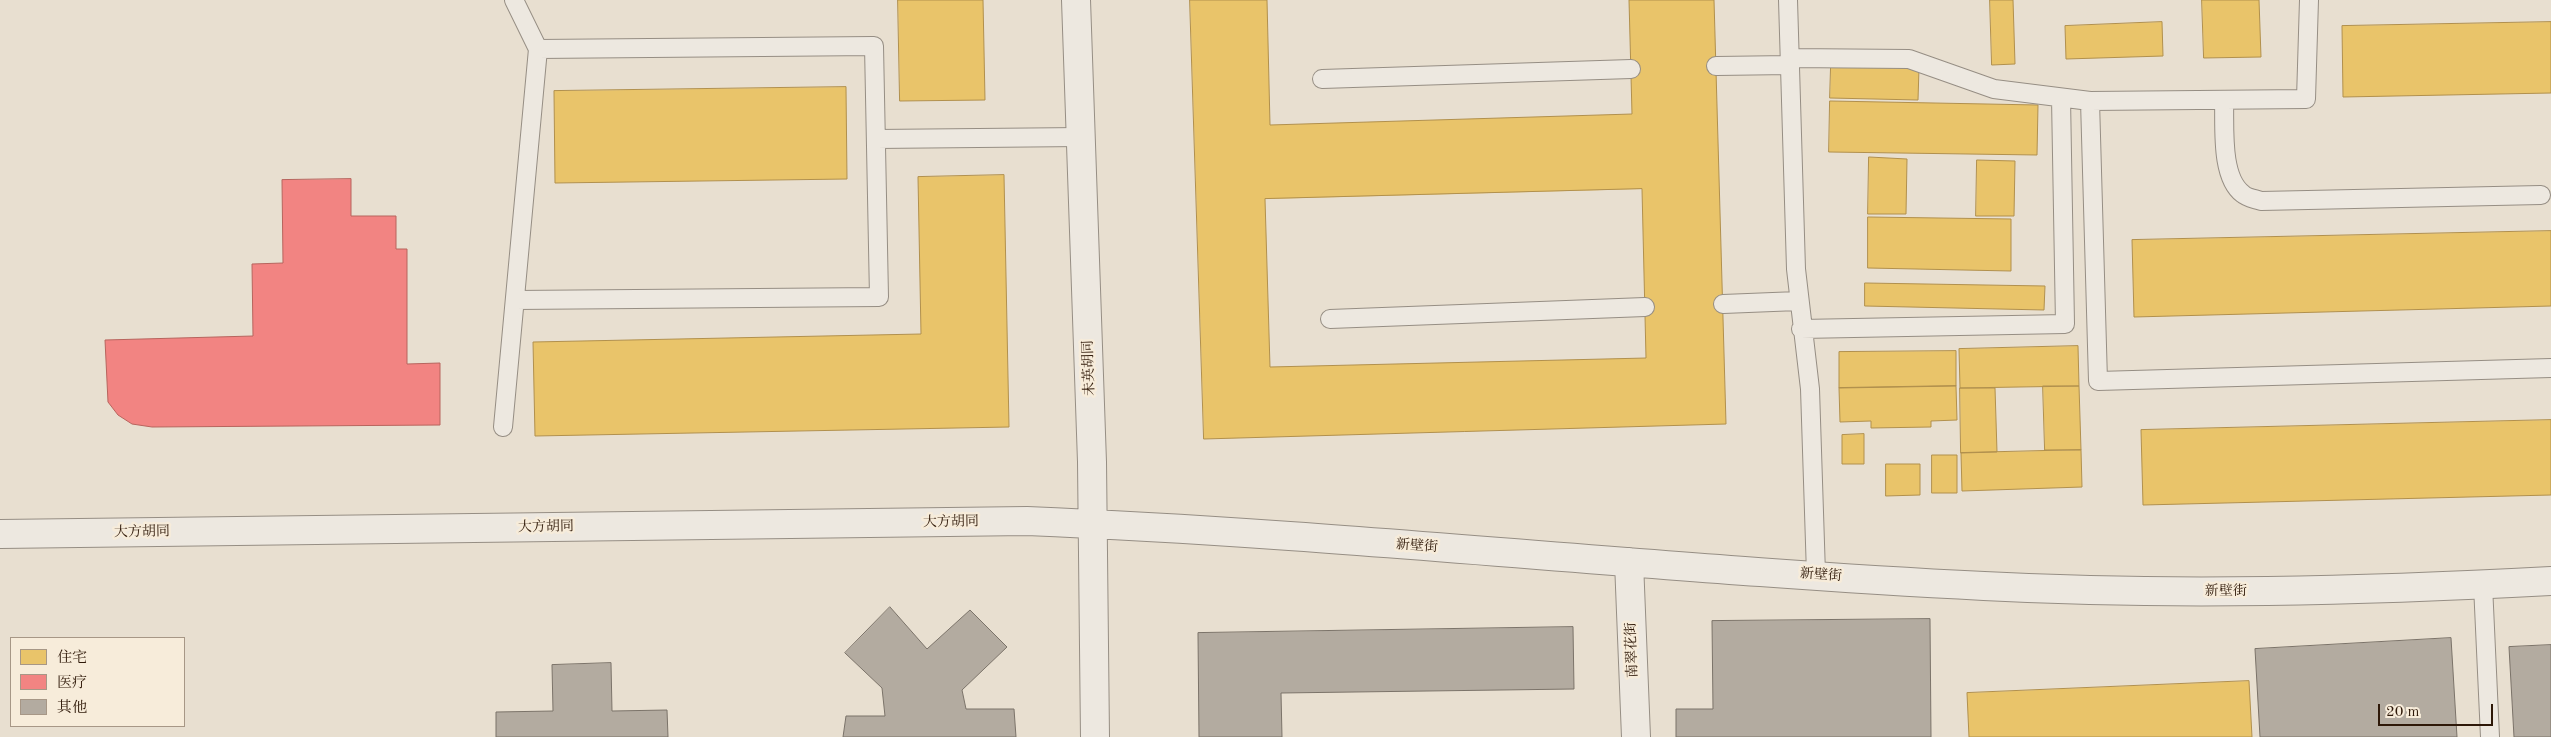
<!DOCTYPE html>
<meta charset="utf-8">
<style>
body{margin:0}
#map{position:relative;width:2551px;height:737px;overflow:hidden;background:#e8dfd0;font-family:"Old Standard TT","Noto Serif SC",serif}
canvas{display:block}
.legend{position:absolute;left:10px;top:637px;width:175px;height:90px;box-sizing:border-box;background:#f7ecda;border:1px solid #a79786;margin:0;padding:6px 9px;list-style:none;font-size:15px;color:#2e1808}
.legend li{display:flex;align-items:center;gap:10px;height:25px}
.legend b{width:25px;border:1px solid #a79786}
.scale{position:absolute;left:2378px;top:704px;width:115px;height:22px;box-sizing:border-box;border:2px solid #2e1808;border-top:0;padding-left:6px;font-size:15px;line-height:18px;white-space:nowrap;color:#2e1808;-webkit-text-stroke:4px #f7ecda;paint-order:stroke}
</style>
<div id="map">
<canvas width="2551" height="737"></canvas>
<ul class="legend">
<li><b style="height:14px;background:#e9c46a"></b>住宅</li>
<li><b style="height:14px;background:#f28482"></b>医疗</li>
<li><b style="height:14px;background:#b3aba0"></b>其他</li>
</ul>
<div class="scale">20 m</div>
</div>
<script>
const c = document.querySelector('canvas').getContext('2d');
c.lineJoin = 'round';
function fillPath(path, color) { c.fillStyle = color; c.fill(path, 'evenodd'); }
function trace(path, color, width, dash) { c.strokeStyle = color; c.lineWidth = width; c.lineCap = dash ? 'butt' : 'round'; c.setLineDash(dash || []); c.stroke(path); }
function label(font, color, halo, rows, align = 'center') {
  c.font = font + ' "Old Standard TT","Noto Serif SC",serif'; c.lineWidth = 5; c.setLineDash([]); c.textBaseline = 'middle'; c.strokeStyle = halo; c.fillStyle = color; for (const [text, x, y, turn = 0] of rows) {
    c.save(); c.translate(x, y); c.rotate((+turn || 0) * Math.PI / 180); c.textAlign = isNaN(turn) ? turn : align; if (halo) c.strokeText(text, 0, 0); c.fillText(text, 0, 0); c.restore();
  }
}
const homes = new Path2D(`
 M898 0H983L985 100 900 101Z
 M1190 0H1267L1270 125 1632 114 1629 0H1714L1726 424 1204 439ZM1642 189 1646 358 1270 367 1265 199Z
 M1990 0H2013L2015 64 1992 65Z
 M2202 0H2259L2261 57 2204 58Z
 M2162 22 2163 56 2066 59 2065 26Z
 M2551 22V93L2343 97 2342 26Z
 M1831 66 1919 68 1918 100 1830 98Z
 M846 87 847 179 555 183 554 91Z
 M1830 101 2038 105 2037 155 1829 152Z
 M1869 157 1907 159 1906 214H1868Z
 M1977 160 2015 161 2014 216H1976Z
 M1004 175 1009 427 535 436 533 342 921 334 918 177Z
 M1868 217 2011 219V271L1868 268Z
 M2551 231V306L2134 317 2132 240Z
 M1865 283 2045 286 2044 310 1865 306Z
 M2078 346 2079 386 1960 388 1959 349Z
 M1956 351V386L1839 388V352Z
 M1956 386 1957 420 1931 421V427L1871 428V421L1840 422 1839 388Z
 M2043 386H2079L2081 450H2045Z
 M1960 388H1995L1997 452 1961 453Z
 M2551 420V495L2143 505 2141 430Z
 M1864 434V464H1842V435Z
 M2081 450 2082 487 1962 491 1961 453Z
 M1932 455H1957V493H1932Z
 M1886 464H1920V495L1886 496Z
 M2249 681 2252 737H1969L1967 693Z`);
const health = new Path2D(`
 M351 179V216H396V249H407V364L440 363V425L152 427 132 424 118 415 108 402 105 340 253 336 252 264 283 263 282 180Z`);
const building = new Path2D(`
 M890 607 927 649 970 610 1007 647 962 690 966 709H1014L1016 737H843L846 716H885L882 688 845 653Z
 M1930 619 1931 737H1676V709H1713L1712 621Z
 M1573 627 1574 689 1281 693 1282 737H1199L1198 633Z
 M2451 638 2457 737H2260L2255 649Z
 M2551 645V737H2514L2509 647Z
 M611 663 612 711 667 710 668 737H496V712L553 711 552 665Z`);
const lane = new Path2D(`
 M1788 0 1796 269 1810 389 1816 574
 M1790 58 1909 59 1994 89 2090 101 2306 99 2309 0
 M1716 66 1790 65
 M1322 79 1631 69
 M2224 100C2225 126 2220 177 2243 194 2247 198 2256 199 2261 201L2541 195
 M2090 101 2098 381 2551 368
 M876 139 1081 137
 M515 300 879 297 874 46 538 49
 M1723 304 1798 301
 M1330 319 1645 307
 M1801 329 2065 324 2061 98
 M503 427 538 49 514 0
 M2483 585 2490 737`);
const street = new Path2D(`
 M1076 0 1092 462 1095 737
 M0 534 1027 521C1346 534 1664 570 1984 586 2173 596 2362 591 2551 581
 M1629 562 1636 737`);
const streetNames = [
 ["未英胡同",1089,368,-92],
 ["大方胡同",951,522,-1],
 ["大方胡同",546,527,-1],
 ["大方胡同",142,532,-1],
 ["新壁街",1417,546,4],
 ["新壁街",1821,575,4],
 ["新壁街",2226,591],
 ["南翠花街",1632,650,-92]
];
fillPath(homes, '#e9c46a');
trace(homes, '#b1904d', 1);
fillPath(health, '#f28482');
trace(health, '#b7645d', 1);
fillPath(building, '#b3aba0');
trace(building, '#7b7369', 1);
trace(lane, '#968e84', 20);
trace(street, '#968e84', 30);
trace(lane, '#ede8e0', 18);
trace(street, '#ede8e0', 28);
label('14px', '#2e1808', '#f7ecda', streetNames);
</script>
